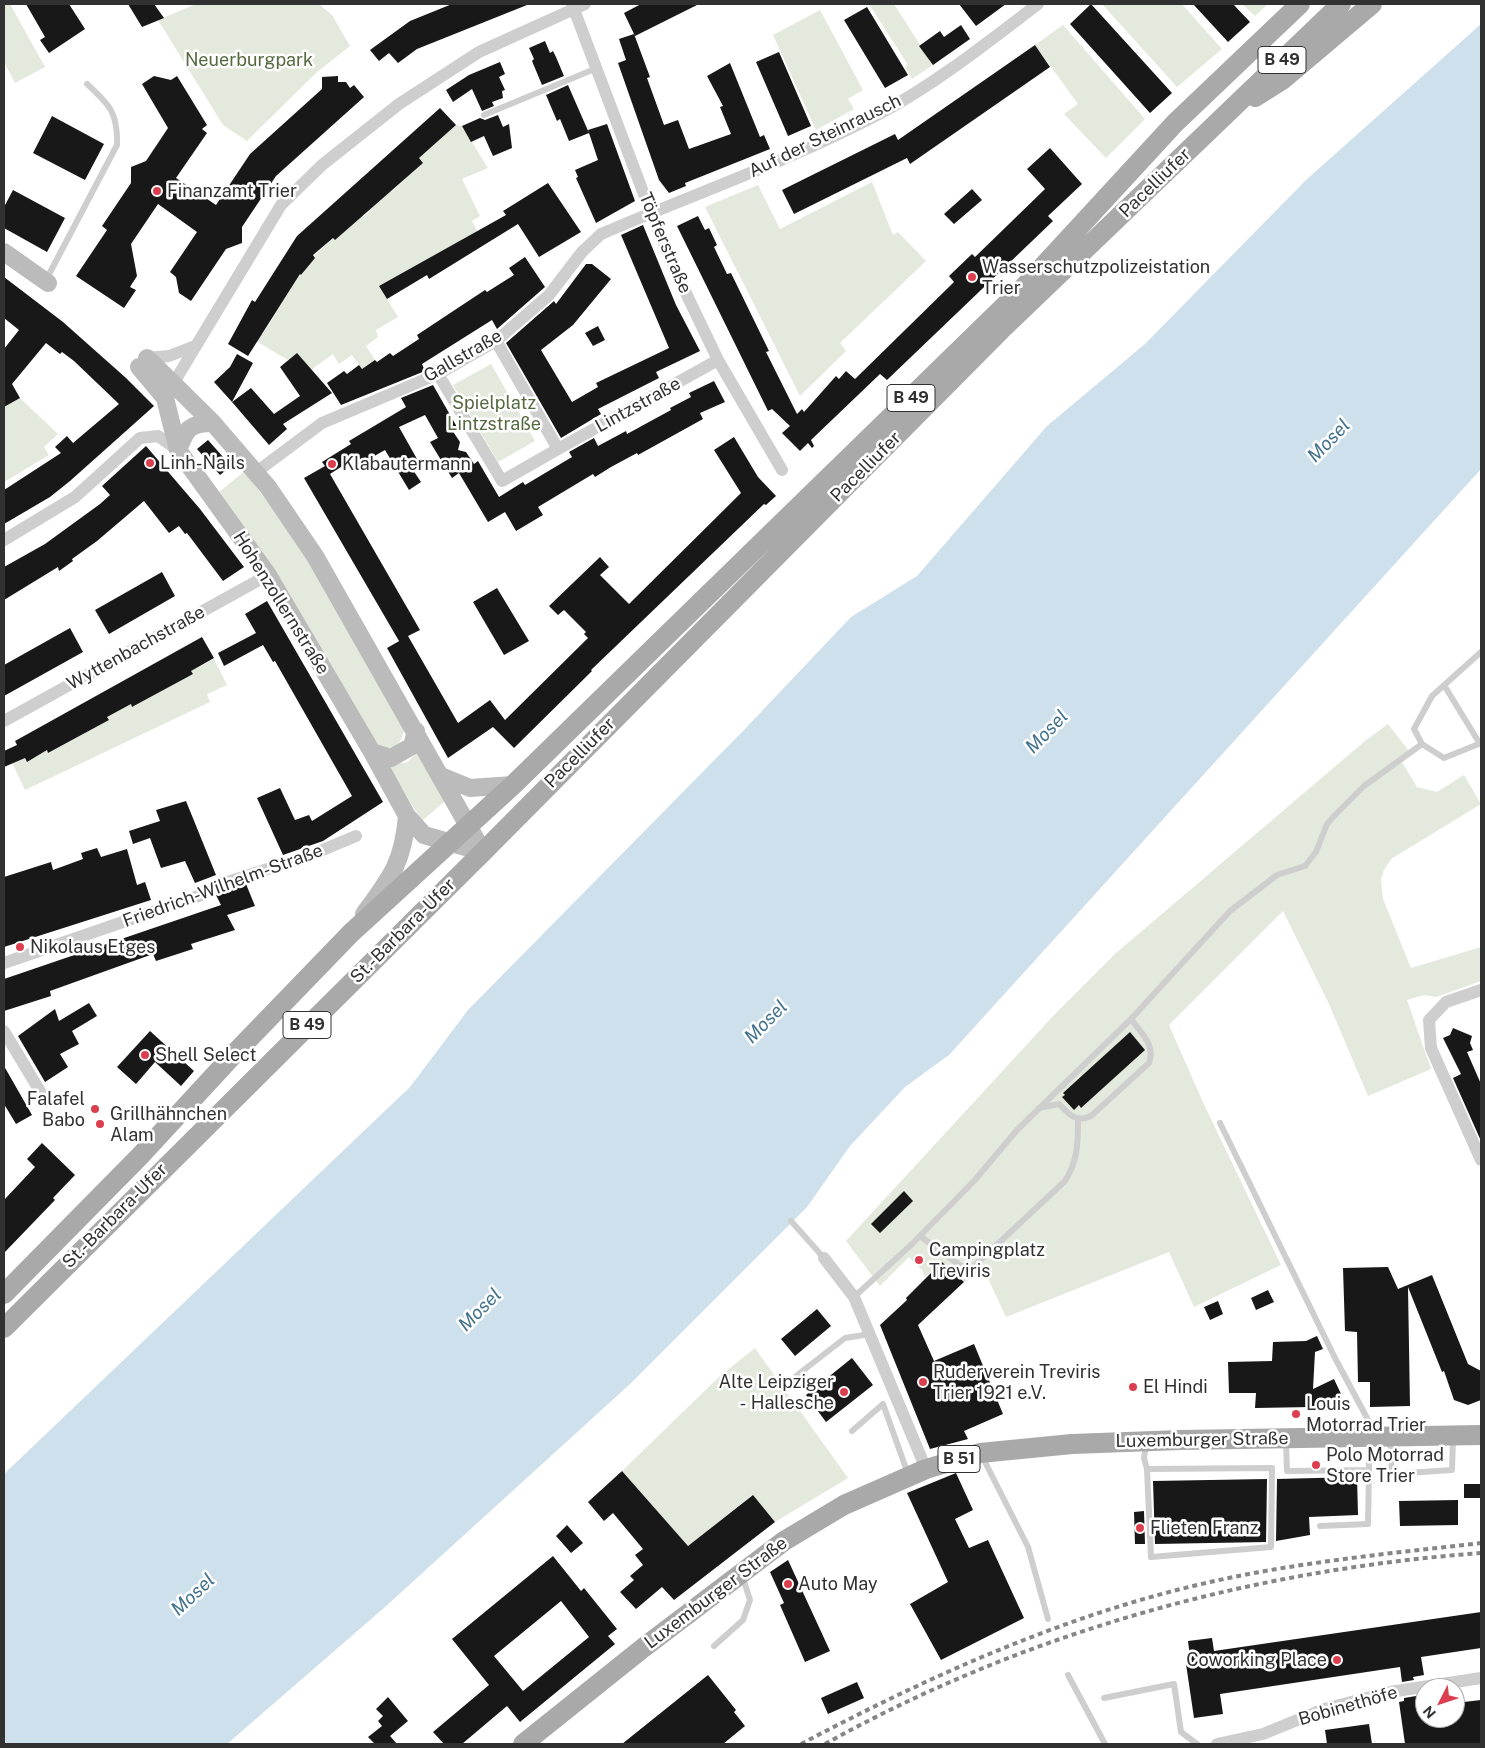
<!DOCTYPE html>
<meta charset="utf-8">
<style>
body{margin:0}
#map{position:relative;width:1485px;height:1748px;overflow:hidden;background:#fff;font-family:"Public Sans",sans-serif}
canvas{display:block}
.frame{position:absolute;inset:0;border:5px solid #313131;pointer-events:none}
.north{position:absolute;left:1415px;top:1678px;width:50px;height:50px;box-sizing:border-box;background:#fff;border:1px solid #adadad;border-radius:50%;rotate:229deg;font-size:14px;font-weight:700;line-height:20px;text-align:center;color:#313131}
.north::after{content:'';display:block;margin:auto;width:18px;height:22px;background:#db3f4f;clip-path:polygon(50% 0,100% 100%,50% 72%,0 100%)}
</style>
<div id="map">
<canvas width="1485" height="1748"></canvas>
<div class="frame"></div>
<div class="north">N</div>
</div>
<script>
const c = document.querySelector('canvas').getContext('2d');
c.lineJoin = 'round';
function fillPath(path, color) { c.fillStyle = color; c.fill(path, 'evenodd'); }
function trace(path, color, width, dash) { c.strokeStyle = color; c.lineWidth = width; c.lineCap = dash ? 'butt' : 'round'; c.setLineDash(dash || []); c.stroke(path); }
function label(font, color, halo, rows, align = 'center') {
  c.font = font + ' "Public Sans",sans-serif'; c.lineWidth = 5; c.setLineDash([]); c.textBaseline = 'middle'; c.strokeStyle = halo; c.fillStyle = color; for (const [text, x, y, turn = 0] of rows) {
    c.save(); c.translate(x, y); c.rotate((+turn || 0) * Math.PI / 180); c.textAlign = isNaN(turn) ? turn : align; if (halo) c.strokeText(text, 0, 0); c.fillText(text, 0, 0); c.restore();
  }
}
const green = new Path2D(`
 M4 4H10L45 67 15 83 4 62Z
 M196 4H319L332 15 350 46 316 73 247 141 223 125 158 20Z
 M869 4H894L933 65 912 79 905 67 908 65Z
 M1102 4H1182L1222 49 1177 87Z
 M1242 4H1268L1255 16Z
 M820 10 863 90 848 99 854 109 816 130 773 35Z
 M1063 25 1145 119 1106 158 1064 114 1078 104 1035 45Z
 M456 125 462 126 488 168 462 179 480 216 472 221 477 231 379 286 398 317 376 330 378 337 366 346 375 360 362 369 352 355 339 364 333 354 311 370 297 353 288 360 256 341 261 333 263 334 300 274 302 275 316 254 333 238 335 240 360 214 363 217 372 209 369 206 387 189 391 192 423 163 419 158Z
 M872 182 893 235 898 232 926 261 840 343 846 351 800 396 705 207 758 185 780 229Z
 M491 364 535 441 498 462 453 385Z
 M20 398 58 434 44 447 49 455 4 482V407Z
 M245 471 304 554 405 725C403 745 391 756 374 741L282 581 219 492Z
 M214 659 227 685 207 694 210 702 25 790 6 750 17 745 27 762 47 750 49 753 109 720 107 717 131 704 133 707 192 674 191 671Z
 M1388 724 1409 751 1402 762 1417 787 1437 792 1464 775 1481 804 1391 859 1384 870 1381 879 1383 899 1411 968 1481 947V981L1436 997 1424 995 1407 1000 1431 1069 1368 1096 1329 1004 1283 911 1169 1025 1201 1098 1281 1265 1194 1307 1169 1252 1006 1317 985 1272 964 1282 942 1262 925 1277 922 1270 909 1257 880 1286 846 1241 1054 1015 1116 953 1365 741Z
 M419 751 445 801 422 821 386 763H406Z
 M755 1348 848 1478 775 1522 752 1495 688 1546 622 1471 720 1376Z`);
const water = new Path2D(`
 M1481 24V469L949 1055 905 1087 850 1146 807 1207 630 1384 385 1607 227 1744H4V1474L410 1087 468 1010 744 730 851 617 917 576 1047 426 1145 344 1306 180Z`);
const building = new Path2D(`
 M26 4H69L85 29 49 53 40 40 45 37Z
 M128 4H154L164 18 142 27Z
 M452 4 527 5 417 49 398 63 389 53 379 61 370 50 410 21Z
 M641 4H699L635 36 634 34 650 77 647 78 664 125 678 120 689 149 731 134 720 107 723 106 707 76 730 63 760 137 764 135 770 149 685 183 686 186 669 193 659 180 618 63 626 60 619 39 634 34 624 13Z
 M959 4H1006L976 26Z
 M1091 4 1172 93 1150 113 1070 24Z
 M1193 4H1233L1250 22 1228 42Z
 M867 7 908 75 885 88 844 20Z
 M961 25 970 39 933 65 919 46 940 31 944 37Z
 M545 41 550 53 553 51 556 57 564 76 542 85 532 61 534 59 529 48Z
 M1035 45 1050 67 910 164 907 158 794 214 782 190 895 134 898 140Z
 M779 52 811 126 788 136 756 62Z
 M500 62 505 74 499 77 505 90 502 91 503 98 492 102 494 106 482 111 472 89 453 102 446 90 469 75Z
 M154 76 171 80 177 76 207 125 202 129 207 133 176 178 216 205 250 154 322 89V77L338 76V82H346L350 88 354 85 364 97 276 176 242 227V243L226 249 191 301 179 293 176 277 170 272 197 232 158 204 131 244 137 276 130 287 136 290 124 308 76 276 107 230 102 226 131 183V167L146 161 168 128 142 84Z
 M568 85 589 133 569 141 560 119 557 121 546 95Z
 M440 108 456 125 419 158 423 163 335 240 333 238 313 255 315 258 301 275 300 274 248 356 228 344 252 300 255 302 297 236Z
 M498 115 503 127 509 124 512 148 493 156 484 136 471 142 462 126 480 118 485 120Z
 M52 116 104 144 85 180 33 153Z
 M607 124 635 201 596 223 576 178 578 177 575 170 598 160 588 130Z
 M1050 148 1082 184 1048 216 1053 221 887 380 880 374 811 440 814 446 812 448 808 443 800 451 782 433 790 426 772 409 768 411 677 226 698 216 705 230 709 228 717 245 714 247 727 274 731 273 769 351 766 352 797 414 802 409 804 412 836 376 839 379 846 371 855 379 954 282 949 276 972 254 975 257 1045 189 1027 169Z
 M548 183 581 232 539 257 518 224 429 279 427 275 387 299 379 286 506 215 503 211Z
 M972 189 982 200 954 224 944 214Z
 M13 190 65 218 47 252 4 228V207Z
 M643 225 676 305 700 351 656 372 659 378 598 409 601 414 561 438 506 343 554 301 556 304 586 264H592L611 279 573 325 541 350 572 402 598 387 596 383 669 348 621 235Z
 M525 257 545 287 497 329 492 320 422 364 425 371 341 405 327 383 344 371 347 374 359 365 362 369 375 360 377 362 390 353 393 356 419 339 417 335 485 290 487 292 514 275 509 268Z
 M4 277 63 322 126 378 154 406 70 481 50 497 4 524V490L61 453 55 447 67 436 73 443 119 404 74 361 62 352 60 354 46 343 12 384 20 398 4 407V349L19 330 4 318Z
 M598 326 605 340 593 346 585 333Z
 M297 353 332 393 283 424 287 429 269 445 232 402 251 388 274 414 300 396 280 367Z
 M237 354 253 363 232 402 214 382 230 367Z
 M714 381 725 402 700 413 703 419 638 455 637 453 611 467 595 477 593 474 538 507 543 515 516 531 505 512 488 522 459 473 452 478 430 442 438 438 425 415 399 427 417 459 409 464 421 482 409 490 385 450 362 463 358 456 330 474 420 630 408 636 458 723 490 700 505 720 588 638 584 634 586 632 564 610 558 615 549 606 600 557 609 567 600 575 629 604 741 493 714 450 734 437 758 477 776 496 766 505 764 504 591 670 592 671 514 748 493 727 448 758 387 648 401 640 399 641 304 478 325 466 322 462 351 444 349 441 406 407 401 398 433 385 457 427 452 430 460 442 458 450 466 452 474 464 478 461 499 497 523 482 525 485 572 457 569 452 594 438 598 446 626 431 627 434 671 410 670 408 691 397 689 393Z
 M208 440 231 466 220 475 197 449Z
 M146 446 200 509 244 567 223 581 187 533 185 534 179 526 169 533 144 501 97 541 72 559 73 561 59 571 58 567 4 600V567L45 544 100 504 110 495 102 486Z
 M162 572 175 596 109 634 95 610Z
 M497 588 529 641 504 655 473 602Z
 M267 601 383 802 323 841 283 855 257 798 280 788 295 820 309 815 312 821 352 796 275 661 273 662 263 645 224 666 218 653 256 633 245 614Z
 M70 628 83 652 4 696V665Z
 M202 637 214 658 191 671 193 674 132 707 131 704 107 717 109 720 48 753 47 750 27 762 25 758 4 767V751L17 745 15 741Z
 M186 801 216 875 195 883 185 861 161 868 150 838 133 844 129 831 160 821 156 810Z
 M97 848 101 857 127 849 137 885 145 882 151 900 4 947V877L51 862 53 870 83 859 81 853Z
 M246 884 255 906 227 915 235 930 191 944 193 949 156 961 153 954 50 991 51 996 4 1011V979L221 905 216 895Z
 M89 1003 97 1016 72 1031 79 1044 60 1054 68 1067 45 1082 18 1036 55 1009 59 1021Z
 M1453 1028 1472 1036 1470 1043 1473 1050 1467 1052 1481 1084V1141L1453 1078 1461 1074 1443 1038 1450 1035Z
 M150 1031 194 1071 181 1086 155 1062 136 1084 117 1067Z
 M1130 1032 1145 1050 1081 1108 1079 1105 1074 1110 1062 1097 1065 1095 1063 1093Z
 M4 1066 32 1115 16 1124 4 1104Z
 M42 1143 75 1175 53 1198 55 1200 4 1253V1200L35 1167 27 1159Z
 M904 1191 913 1201 880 1233 871 1224Z
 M942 1262 964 1282 918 1325 934 1361 974 1344 1003 1414 964 1431 968 1439 930 1449 880 1325 907 1300 906 1298Z
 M1388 1267 1398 1289 1432 1275 1468 1364 1481 1371V1400L1468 1405 1454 1400 1444 1371 1442 1372 1408 1287 1410 1406 1370 1407V1382H1358L1357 1332 1345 1331 1343 1268Z
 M1268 1290 1274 1302 1256 1310 1251 1298Z
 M1218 1301 1223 1314 1210 1320 1204 1307Z
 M817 1309 831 1326 795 1356 781 1339Z
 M1317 1336 1323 1349 1315 1352 1313 1389 1334 1379 1342 1396 1336 1398V1410L1313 1411 1312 1407 1255 1408 1256 1393H1229L1228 1362 1272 1361 1273 1342 1306 1341Z
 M852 1358 873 1385 826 1422 806 1395Z
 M622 1471 688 1546 753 1495 775 1522 674 1600 662 1587 636 1609 620 1592 634 1580 630 1576 643 1565 635 1555 643 1549 613 1513 604 1521 588 1502Z
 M956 1473 973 1510 955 1519 969 1548 988 1540 1024 1618 941 1660 910 1604 948 1582 907 1493Z
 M1357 1477 1358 1515 1309 1517 1310 1535 1276 1541 1277 1479Z
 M1267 1479 1266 1542 1155 1544 1153 1481Z
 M1464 1484H1481V1498H1464Z
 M1458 1500V1525L1400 1526 1399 1501Z
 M1144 1511 1145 1544H1135L1134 1512Z
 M567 1525 583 1543 571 1553 556 1536Z
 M553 1556 581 1591 584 1588 617 1629 608 1636 615 1644 520 1722 507 1706 462 1744H444L433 1732 489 1685 452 1639ZM561 1601 589 1637 523 1691 494 1656Z
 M788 1560 830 1651 805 1662 780 1605 784 1603 770 1572Z
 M1481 1612V1648L1421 1657 1424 1675 1413 1677 1414 1680 1402 1682 1400 1667 1220 1694 1223 1714 1194 1718 1186 1664H1191L1188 1641 1212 1638 1214 1651Z
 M708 1675 736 1710 734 1712 745 1726 723 1744H622Z
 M857 1682 864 1698 828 1714 821 1698Z
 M1416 1696 1418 1709 1425 1708V1718H1455V1703L1481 1700V1744H1405L1399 1702 1404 1701V1698Z
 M388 1697 408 1721 390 1736 397 1744H375L368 1737 382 1726 378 1721 383 1716 376 1709Z
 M1369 1724 1372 1744H1327L1325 1730Z`);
const lane = new Path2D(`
 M484 115 597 68
 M46 280 117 145C118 113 110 105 87 84
 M1481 652 1432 696 1414 729 1422 744 1444 758 1481 743
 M1444 685 1480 744
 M1039 1108 1059 1104C1069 1114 1076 1123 1091 1116L1149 1063C1156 1045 1141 1033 1131 1019
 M1220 1123 1335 1358 1375 1433
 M791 1221 824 1258
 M920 1236 961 1266 973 1267 1065 1181C1078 1161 1078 1142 1078 1120
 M854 1297 912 1244 974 1181 1017 1130 1131 1019 1230 911 1277 875 1305 866 1316 852 1327 824 1335 815 1364 786 1422 744
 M796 1376 845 1338 870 1334
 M852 1431 883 1404 908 1474
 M1390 1440 1392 1474 1452 1470 1453 1437
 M1286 1442 1287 1471 1369 1470V1439
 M1146 1445 1144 1458 1147 1469 1151 1557 1271 1547 1272 1468 1147 1469
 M982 1456 1028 1547 1048 1619
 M1320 1526 1368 1524 1369 1470
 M714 1646 743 1620 750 1600 742 1575
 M1068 1675 1105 1744
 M1104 1698 1174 1684 1181 1732 1197 1744`);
const street = new Path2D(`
 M572 4 651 213 684 289 718 360 782 470
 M147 358 169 356 195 346
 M438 374 502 481 558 449 496 341
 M170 389 281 205 322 165 399 104 479 52 585 4
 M558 449 718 360
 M255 473 322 423 438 374 496 341 549 295 582 252 601 234C694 194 789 161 879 114 934 85 988 42 1038 4
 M4 540 75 497 140 438 158 436 178 450
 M4 721 268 575
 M4 963 204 894 215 886 308 856 356 836
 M1481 990 1446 1002 1429 1020 1431 1048 1481 1160
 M4 1031 44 1098
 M824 1258 854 1297 926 1469
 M1217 1744 1263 1734 1324 1709 1390 1692 1481 1678`);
const secondary = new Path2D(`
 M4 252 48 283
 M147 358 213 423 268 487 315 556 483 852
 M139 367 165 398 178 450 268 575 372 752 407 816 424 835 483 852
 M178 450C186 429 189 423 213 423
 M372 752 391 758 412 746 416 731
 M441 776 470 788 513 785
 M364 914C391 877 403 863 407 816`);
const primary = new Path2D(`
 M1255 97 1282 80 1372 4
 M4 1294 140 1156 235 1053 351 933 513 785 1022 289 1175 123 1300 4
 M4 1328 483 852 1004 327 1341 4
 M523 1744 643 1648 784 1541 844 1505 926 1469 980 1453 1072 1444 1181 1440 1481 1435`);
const rail = new Path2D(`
 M801 1744C926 1678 1056 1619 1193 1586 1288 1563 1385 1554 1481 1543
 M825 1744C1026 1632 1252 1570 1481 1553`);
const markers = [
 [157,191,5,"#db3f4f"],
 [972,277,5,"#db3f4f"],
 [150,463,5,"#db3f4f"],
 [332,464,5,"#db3f4f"],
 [20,947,5,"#db3f4f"],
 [145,1055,5,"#db3f4f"],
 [95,1109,5,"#db3f4f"],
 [100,1124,5,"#db3f4f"],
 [919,1260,5,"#db3f4f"],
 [923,1382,5,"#db3f4f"],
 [1133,1387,5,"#db3f4f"],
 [844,1392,5,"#db3f4f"],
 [1296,1414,5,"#db3f4f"],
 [1316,1465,5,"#db3f4f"],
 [1140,1528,5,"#db3f4f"],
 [788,1584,5,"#db3f4f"],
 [1337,1660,5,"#db3f4f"]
];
const shields = [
 [1282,60,48],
 [911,398,48],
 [307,1025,48],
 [959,1459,42]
];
const shieldNames = [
 ["B 49",1282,60],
 ["B 49",911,398],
 ["B 49",307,1025],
 ["B 51",959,1459]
];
const parkNames = [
 ["Neuerburgpark",249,60],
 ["Spielplatz",494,403],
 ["Lintzstraße",494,424]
];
const streetNames = [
 ["Auf der Steinrausch",825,136,-26],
 ["Pacelliufer",1155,183,-44],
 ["Töpferstraße",665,243,67],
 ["Gallstraße",463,356,-30],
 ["Lintzstraße",638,405,-29],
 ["Pacelliufer",866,467,-45],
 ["Hohenzollernstraße",281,603,58],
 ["Wyttenbachstraße",136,648,-29],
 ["Pacelliufer",580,753,-45],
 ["Friedrich-Wilhelm-Straße",223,886,-20],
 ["St.-Barbara-Ufer",403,931,-45],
 ["St.-Barbara-Ufer",115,1216,-45],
 ["Luxemburger Straße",1202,1440,-1],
 ["Luxemburger Straße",716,1593,-37],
 ["Bobinethöfe",1348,1706,-16]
];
const poiNames = [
 ["Finanzamt Trier",167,191],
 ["Wasserschutzpolizeistation",982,267],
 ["Trier",982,288],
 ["Linh-Nails",160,463],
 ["Klabautermann",342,464],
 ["Nikolaus Etges",30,947],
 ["Shell Select",155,1055],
 ["Falafel",85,1099,"right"],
 ["Babo",85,1120,"right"],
 ["Grillhähnchen",110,1114],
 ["Alam",110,1135],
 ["Campingplatz",929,1250],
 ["Treviris",929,1271],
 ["Ruderverein Treviris",933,1372],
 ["Trier 1921 e.V.",933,1393],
 ["Alte Leipziger",834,1382,"right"],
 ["- Hallesche",834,1403,"right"],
 ["El Hindi",1143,1387],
 ["Louis",1306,1404],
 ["Motorrad Trier",1306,1425],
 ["Polo Motorrad",1326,1455],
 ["Store Trier",1326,1476],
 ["Flieten Franz",1150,1528],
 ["Auto May",798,1584],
 ["Coworking Place",1327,1660,"right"]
];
const waterNames = [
 ["Mosel",1329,441,-46],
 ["Mosel",1047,732,-46],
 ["Mosel",766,1022,-45],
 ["Mosel",480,1310,-45],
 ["Mosel",193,1595,-43]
];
fillPath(green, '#e4e9dd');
fillPath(water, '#cde0eb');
fillPath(building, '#181818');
trace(lane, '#cecece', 6);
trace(street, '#cecece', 12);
trace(secondary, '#bbb', 18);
trace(primary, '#a9a9a9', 20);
trace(rail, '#868686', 4, [5, 4]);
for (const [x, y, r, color] of markers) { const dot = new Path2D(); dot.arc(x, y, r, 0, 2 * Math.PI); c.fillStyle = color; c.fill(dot); trace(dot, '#fff', 2); }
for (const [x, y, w] of shields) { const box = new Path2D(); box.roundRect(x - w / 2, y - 13.5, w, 27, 4); c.fillStyle = '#fff'; c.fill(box); trace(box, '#313131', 1); }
label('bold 16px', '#313131', null, shieldNames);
label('18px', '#556a40', '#fff', parkNames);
label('18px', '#313131', '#fff', streetNames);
label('18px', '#313131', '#fff', poiNames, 'left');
label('italic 19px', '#43738e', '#fff', waterNames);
</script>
